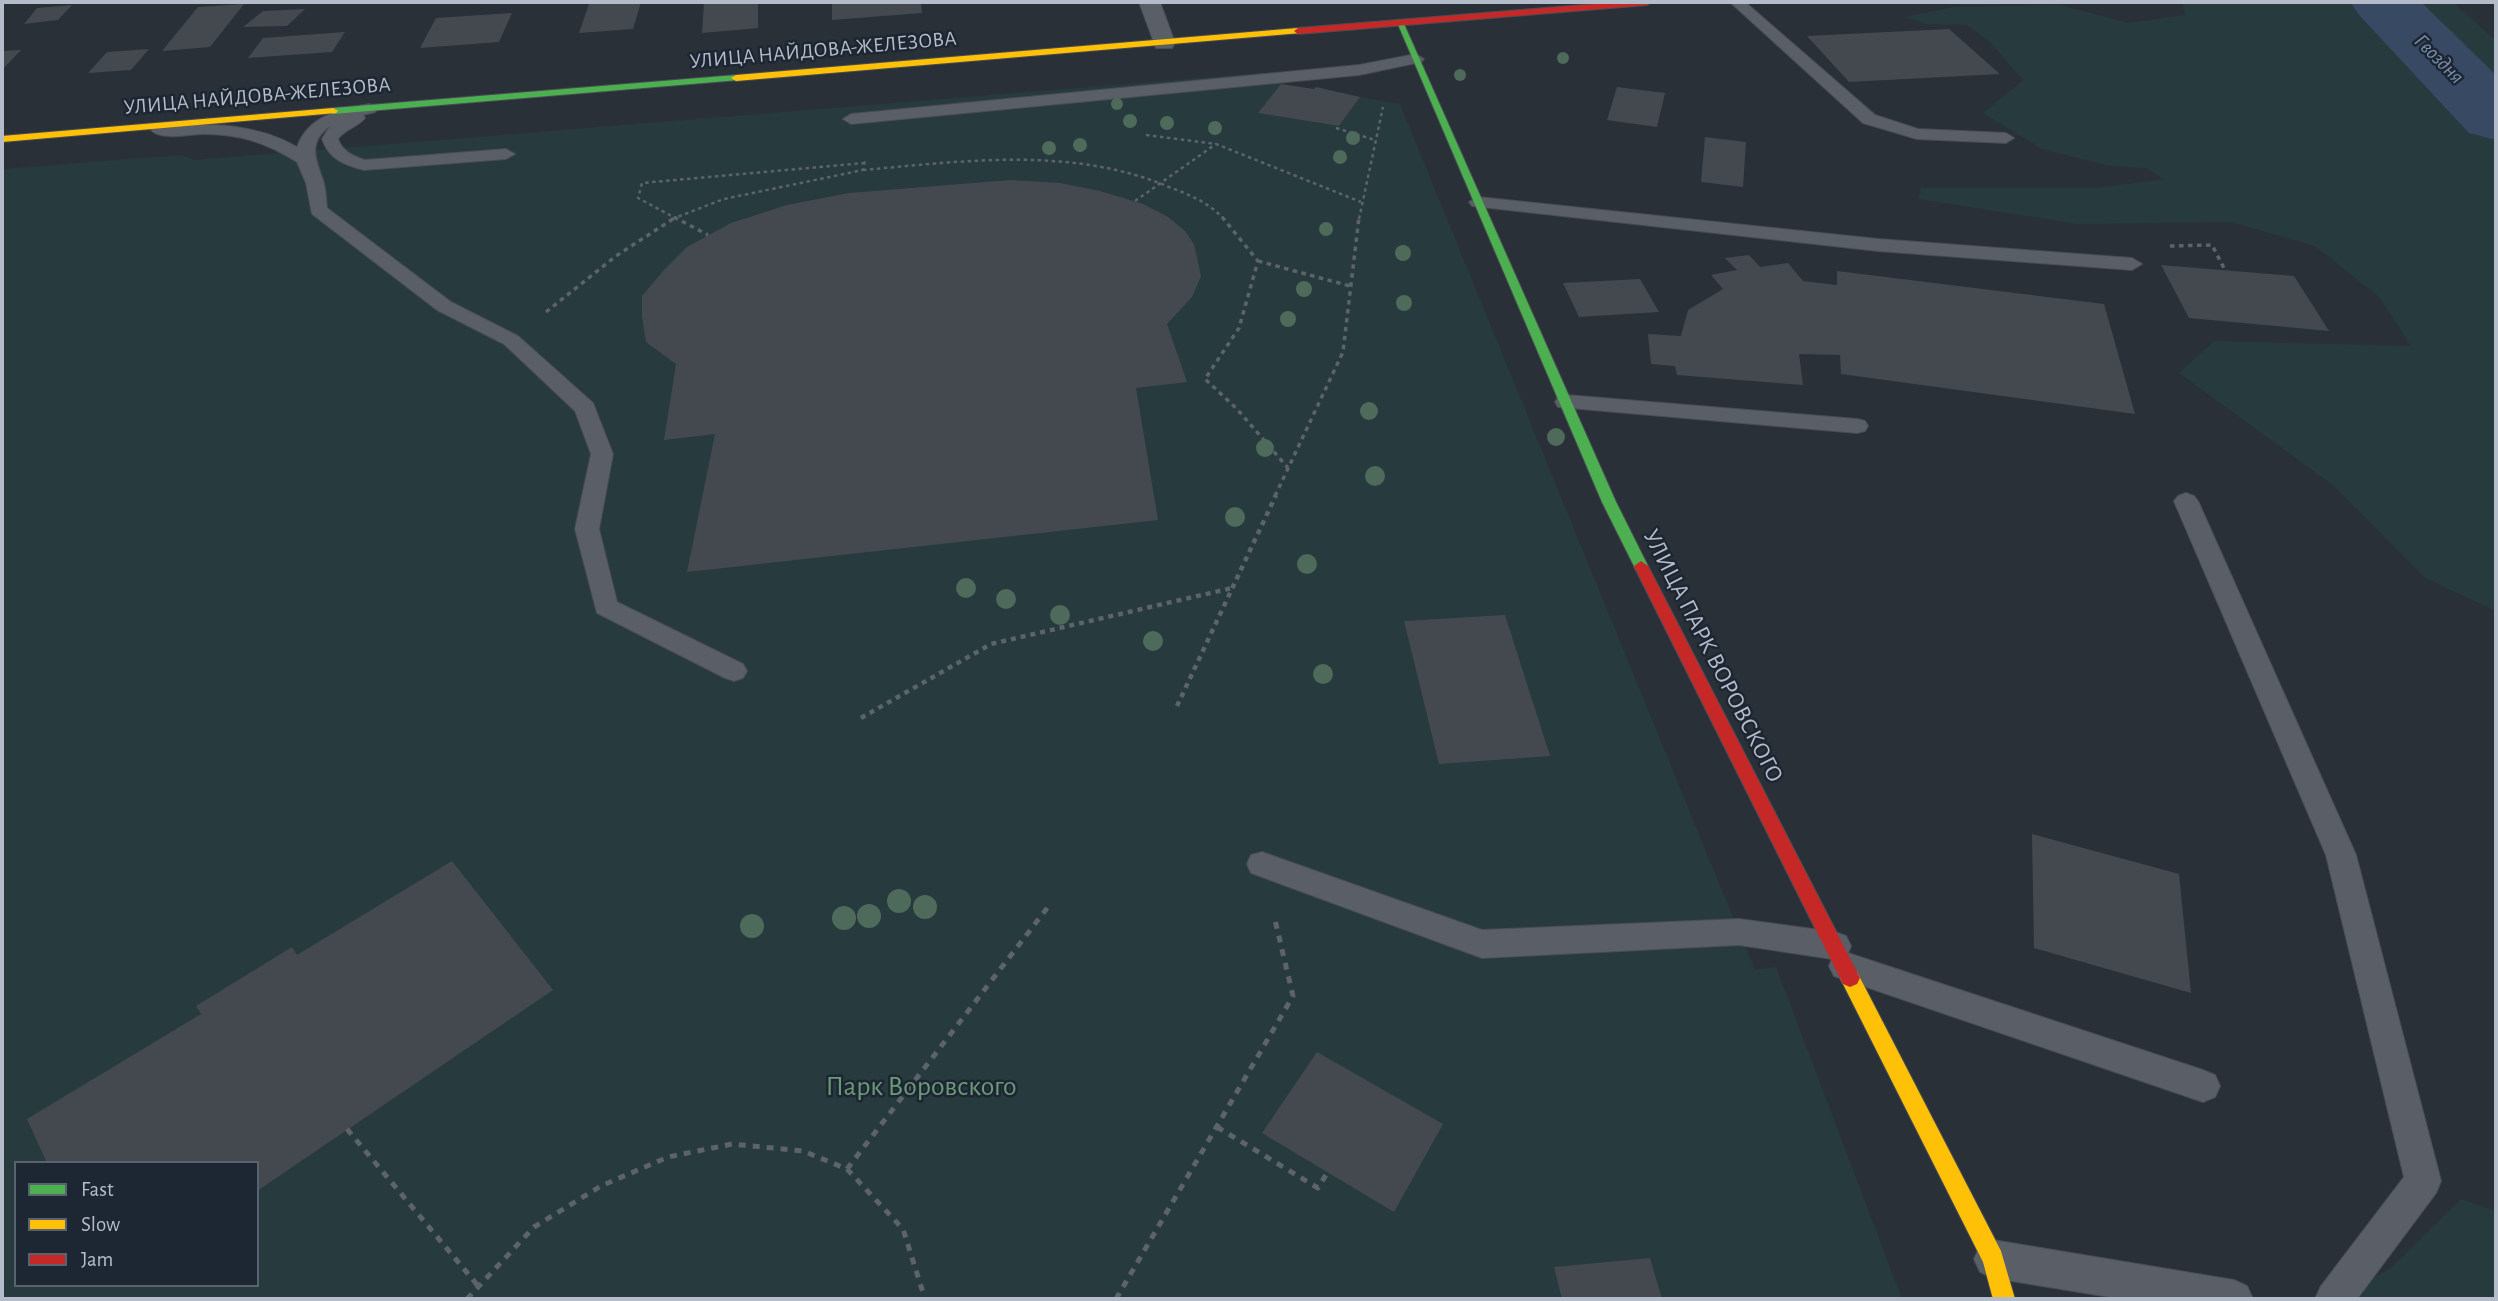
<!DOCTYPE html>
<meta charset="utf-8">
<style>
body{margin:0}
#map{position:relative;width:2498px;height:1301px;overflow:hidden;background:#2a3038;font-family:"Alegreya Sans",sans-serif}
canvas{display:block}
.frame{position:absolute;inset:0;border:4px solid #b4bcc9;pointer-events:none}
.legend{position:absolute;left:14px;top:1161px;width:245px;height:126px;box-sizing:border-box;background:#1d2633;border:2px solid #59626f;margin:0;padding:9px 12px;list-style:none;font-size:21px;color:#b4bcc9}
.legend li{display:flex;align-items:center;gap:14px;height:35px}
.legend b{width:35px;border:2px solid #59626f}
</style>
<div id="map">
<canvas width="2498" height="1301"></canvas>
<div class="frame"></div>
<ul class="legend">
<li><b style="height:9px;background:#4caf50"></b>Fast</li>
<li><b style="height:9px;background:#ffc107"></b>Slow</li>
<li><b style="height:9px;background:#c62828"></b>Jam</li>
</ul>
</div>
<script>
const c = document.querySelector('canvas').getContext('2d');
c.lineJoin = 'round';
function fillPath(path, color) { c.fillStyle = color; c.fill(path, 'evenodd'); }
function trace(path, color, width, dash) { c.strokeStyle = color; c.lineWidth = width; c.lineCap = dash ? 'butt' : 'round'; c.setLineDash(dash || []); c.stroke(path); }
function label(font, color, halo, rows, align = 'center') {
  c.font = font + ' "Alegreya Sans",sans-serif'; c.lineWidth = 5; c.setLineDash([]); c.textBaseline = 'middle'; c.strokeStyle = halo; c.fillStyle = color; for (const [text, x, y, turn = 0] of rows) {
    c.save(); c.translate(x, y); c.rotate((+turn || 0) * Math.PI / 180); c.textAlign = isNaN(turn) ? turn : align; if (halo) c.strokeText(text, 0, 0); c.fillText(text, 0, 0); c.restore();
  }
}
const green = new Path2D(`
 M2182 2H2453L2496 41V611L2425 578 2334 486 2179 373 2214 341 2411 346 2380 298 2315 246 2231 222 2078 224 1918 199 1921 188H2097L2164 179 2146 168 2109 166 2042 149 1983 113 2023 80 1989 41 1967 25 1926 24 1905 17 1953 7 2061 5 2128 23 2185 15Z
 M1273 72 1281 84 1258 113 1339 126 1360 97 1400 104 1739 932 1755 970 1776 967 1902 1299H2V169L182 155 195 160ZM16 1163H257V1285H16Z
 M2461 1199 2496 1211V1299H2336L2391 1268Z`);
const river = new Path2D(`
 M2350 2H2421L2496 75V140L2469 133 2360 16Z`);
const building = new Path2D(`
 M641 2 633 29 579 33 589 4Z
 M704 2H758V28L702 33Z
 M832 2H921L922 13 832 20Z
 M244 4 210 47 162 51 198 7Z
 M72 5 58 20 24 24 37 8Z
 M305 9 287 26 243 27 263 11Z
 M512 13 499 42 420 48 436 18Z
 M1949 29 2000 74 1849 82 1807 36Z
 M345 32 332 52 248 58 263 38Z
 M149 49 131 70 88 73 107 52Z
 M21 50 2 70V51Z
 M1281 84 1314 89 1316 87 1360 97 1339 126 1258 113Z
 M1617 87 1665 93 1657 127 1607 120Z
 M1705 137 1746 142 1743 187 1701 182Z
 M1011 180 1060 183 1100 191 1143 204 1168 217 1185 231 1194 244 1201 276 1192 297 1167 324 1187 382 1136 388 1158 520 687 572 715 434 664 440 676 364 646 342 642 316V296L665 269 687 247 731 223 787 205 849 193Z
 M1749 255 1760 267 1788 263 1803 281 1837 285V271L2104 304 2135 414 1841 374 1840 355 1799 354 1803 385 1677 375 1675 366 1651 364 1648 334 1681 336 1688 310 1723 289 1711 275 1737 270 1725 258Z
 M2161 265 2294 276 2329 331 2189 318Z
 M1640 279 1659 312 1579 317 1563 283Z
 M1505 615 1550 756 1439 764 1404 621Z
 M2032 834 2179 874 2191 993 2034 948Z
 M452 861 553 990 257 1191V1163H47L27 1119 201 1014 196 1006 292 947 297 955Z
 M1317 1052 1443 1124 1394 1212 1262 1133Z
 M1650 1258 1662 1299H1562L1554 1267Z`);
const pathFar3 = new Path2D(`
 M1336 128 1375 140
 M1146 135 1216 144 1361 202
 M863 170C965 161 1072 146 1169 187 1190 195 1208 202 1224 219
 M1135 201 1216 144
 M672 219 724 199 863 170 865 160
 M677 219 638 198 642 183 864 163
 M1359 219 1383 107`);
const pathFar2 = new Path2D(`
 M674 217 708 235
 M1222 217 1258 261 1239 328 1205 379 1237 409 1288 468
 M2170 246 2212 245 2225 270
 M1258 261 1350 286
 M546 312 616 256 676 217
 M1275 496 1343 352 1359 217`);
const pathFar1 = new Path2D(`
 M1177 706 1276 495
 M861 718 991 644 1232 588`);
const path = new Path2D(`
 M1217 1127 1318 1188 1327 1173
 M347 1129 479 1287
 M847 1169 1051 903
 M467 1299 534 1227 601 1186 668 1157 732 1144 803 1151 847 1169 903 1229 925 1299
 M1116 1299 1293 996 1275 920`);
const lane = new Path2D(`
 M1730 2H1745L1875 115 1918 129 2006 133 2014 138 2006 143 1917 139 1863 123Z
 M1416 54 1424 59 1421 62 1359 75 851 124 843 119 851 114 1359 65Z
 M369 104 375 106 377 109 375 112 363 115 365 118C358 127 345 129 338 139 343 152 353 156 365 160L506 149 515 154 506 159 364 170C344 165 329 159 322 139L330 126C308 142 315 158 323 180 326 189 326 199 327 208L451 302 518 336 593 403 613 454 599 529 617 602 743 664 747 671 743 678 734 681 725 678 597 613 575 529 591 454 575 411 504 344 437 310 312 214 306 183 297 162C266 143 241 134 204 134 190 134 161 141 151 130L159 125C209 124 253 122 297 147 308 116 340 109 369 104Z
 M1478 197 1878 239 2132 258 2142 264 2132 270 1878 251 1472 206 1469 202Z
 M1566 395 1857 419 1865 421 1868 426 1865 431 1857 433 1558 407 1555 402 1558 397Z
 M2186 493 2194 496 2198 501 2356 855 2441 1181 2436 1193 2357 1299H2315L2321 1286 2404 1177 2326 855 2174 501 2178 496Z
 M1262 852 1482 930 1739 919 1835 932 1846 936 1851 946 1848 953 2203 1070 2215 1075 2220 1086 2215 1097 2203 1102 1834 976 1829 966 1832 959 1739 945 1482 958 1251 873 1247 864 1251 855Z
 M1993 1240 2234 1280 2247 1286 2253 1299H2122L1993 1278 1980 1272 1974 1259 1980 1246Z`);
const street = new Path2D(`
 M1139 2H1160L1175 43 1172 48H1156Z`);
const fast = new Path2D(`
 M1397 22 1404 24 1616 502 1648 566 1646 570H1636L1602 502Z
 M736 75 739 76V80L333 114 328 111 333 108Z`);
const slow = new Path2D(`
 M1298 28 1301 29V33L736 81 731 78 736 75Z
 M333 108 338 111 336 113 2 142V136Z
 M1850 969 1857 972 2001 1251 2015 1299H1993L1983 1262 1840 978 1843 972Z`);
const jam = new Path2D(`
 M1619 2H1651L1647 5 1298 34 1294 31 1298 28Z
 M1641 561 1648 566 1857 972 1860 978 1857 984 1850 987 1843 984 1634 566Z`);
const trees = [
 [1563,58,6],
 [1460,75,6],
 [1117,104,6],
 [1130,121,7],
 [1167,123,7],
 [1215,128,7],
 [1353,138,7],
 [1080,145,7],
 [1049,148,7],
 [1340,157,7],
 [1326,229,7],
 [1403,253,8],
 [1304,289,8],
 [1404,303,8],
 [1288,319,8],
 [1369,411,9],
 [1556,437,9],
 [1265,448,9],
 [1375,476,10],
 [1235,517,10],
 [1307,564,10],
 [966,588,10],
 [1006,599,10],
 [1060,615,10],
 [1153,641,10],
 [1323,674,10],
 [899,901,12],
 [925,907,12],
 [869,916,12],
 [844,918,12],
 [752,926,12]
];
const farStreetnames = [
 ["УЛИЦА НАЙДОВА-ЖЕЛЕЗОВА",823,50,-5],
 ["УЛИЦА НАЙДОВА-ЖЕЛЕЗОВА",257,96,-5]
];
const farWaternames = [
 ["Гвоздня",2439,59,45]
];
const streetNames = [
 ["УЛИЦА ПАРК ВОРОВСКОГО",1713,656,63]
];
const nearParknames = [
 ["Парк Воровского",921,1087]
];
fillPath(green, '#273a3e');
fillPath(river, '#384963');
fillPath(building, '#444950');
trace(lane, '#484c53', 2);
trace(street, '#484c53', 2);
trace(fast, '#484c53', 2);
trace(slow, '#484c53', 2);
trace(jam, '#484c53', 2);
trace(pathFar3, '#5d636a', 2.5, [3.5, 3.5]);
trace(pathFar2, '#5d636a', 3.5, [4.5, 4.5]);
trace(pathFar1, '#5d636a', 4.5, [5, 5]);
trace(path, '#5d636a', 5, [7, 7]);
fillPath(lane, '#5a5e66');
fillPath(street, '#5a5e66');
fillPath(fast, '#4caf50');
fillPath(slow, '#ffc107');
fillPath(jam, '#c62828');
c.fillStyle = '#4e6a5a';
for (const [x, y, r] of trees) { c.beginPath(); c.arc(x, y, r, 0, 2 * Math.PI); c.fill(); }
label('21px', '#b4bcc9', '#1d2633', farStreetnames);
label('italic 21px', '#7c92b1', '#1d2633', farWaternames);
label('24px', '#b4bcc9', '#1d2633', streetNames);
label('28px', '#6b9a76', '#1d2633', nearParknames);
</script>
